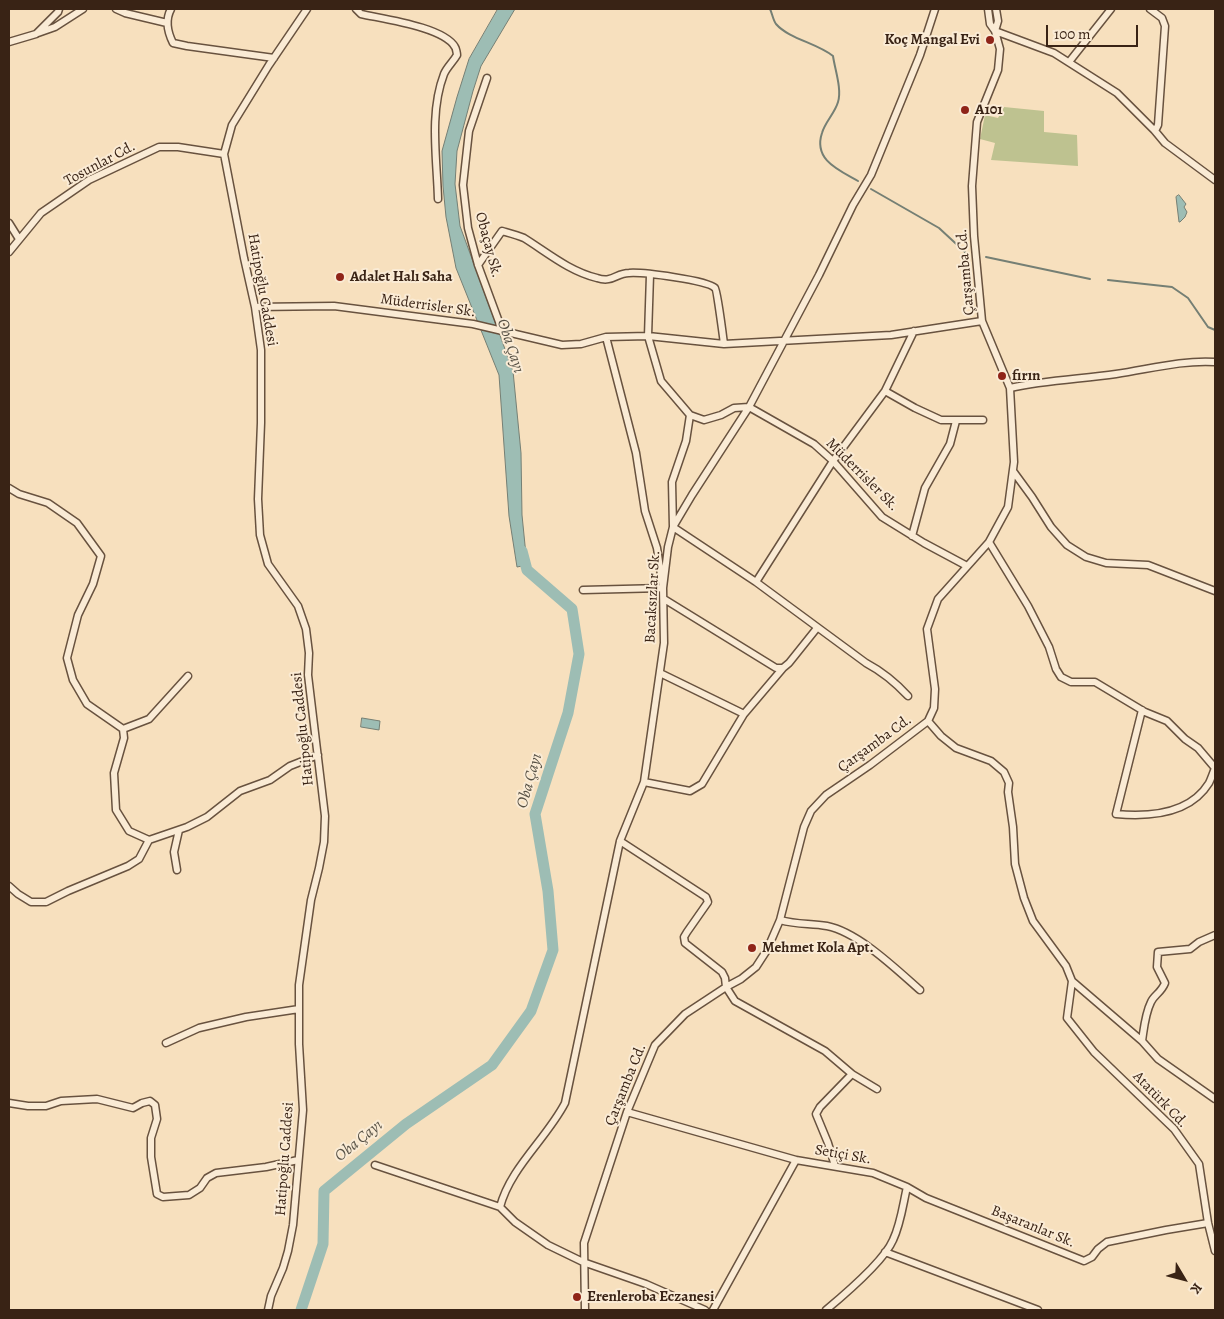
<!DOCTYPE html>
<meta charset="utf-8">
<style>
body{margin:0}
#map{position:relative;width:1224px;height:1319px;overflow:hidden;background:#f7e0be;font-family:Alegreya,serif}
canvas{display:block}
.frame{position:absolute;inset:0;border:10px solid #392315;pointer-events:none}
.north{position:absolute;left:1159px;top:1254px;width:50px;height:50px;-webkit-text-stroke:4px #faebd5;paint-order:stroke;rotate:127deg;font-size:14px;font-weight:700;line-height:20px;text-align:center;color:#392315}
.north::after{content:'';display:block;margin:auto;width:18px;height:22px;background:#392315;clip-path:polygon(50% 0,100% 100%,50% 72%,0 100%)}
.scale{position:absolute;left:1046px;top:25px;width:92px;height:22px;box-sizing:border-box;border:2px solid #392315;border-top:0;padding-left:6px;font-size:15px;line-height:18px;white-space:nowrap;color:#392315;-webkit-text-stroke:4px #faebd5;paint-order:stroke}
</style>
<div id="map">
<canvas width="1224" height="1319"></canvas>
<div class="frame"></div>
<div class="north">K</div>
<div class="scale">100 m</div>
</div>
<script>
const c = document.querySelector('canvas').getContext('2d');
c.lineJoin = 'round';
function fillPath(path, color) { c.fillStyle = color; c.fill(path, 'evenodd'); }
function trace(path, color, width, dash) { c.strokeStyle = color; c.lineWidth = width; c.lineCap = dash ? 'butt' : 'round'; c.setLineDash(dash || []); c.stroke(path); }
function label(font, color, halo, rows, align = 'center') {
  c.font = font + ' Alegreya,serif'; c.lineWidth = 4; c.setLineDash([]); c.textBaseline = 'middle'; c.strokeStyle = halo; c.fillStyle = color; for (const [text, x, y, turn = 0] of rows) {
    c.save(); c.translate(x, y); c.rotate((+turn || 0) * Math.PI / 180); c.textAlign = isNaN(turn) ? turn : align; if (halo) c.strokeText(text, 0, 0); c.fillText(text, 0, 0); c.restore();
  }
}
const green = new Path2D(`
 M1004 107 1044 111V132L1077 135 1078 166 991 160 995 143 980 139 985 115 998 118Z`);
const water = new Path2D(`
 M498 9H515L481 66 473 91 457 151 455 184 460 226 513 371 521 453 522 515 527 565 517 567 509 516 499 375 456 268 446 217 443 186 442 151 457 97 469 59Z
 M1179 195 1186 204 1184 207 1187 212 1185 217 1180 222H1179L1176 197Z
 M362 718 380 721 379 730 361 727Z`);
const stream = new Path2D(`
 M770 9C772 13 773 20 776 24 789 39 817 43 833 56 835 70 842 89 838 102 835 113 825 122 822 133 813 160 839 170 858 181
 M871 189 939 228 966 253
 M986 257 1090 279
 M1108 280 1172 287 1188 298 1208 327 1215 330`);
const river = new Path2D(`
 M301 1310 323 1244 324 1191 406 1124 492 1065 531 1011 553 950 548 891 535 814 568 713 579 654 572 609 527 570 522 551`);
const minor = new Path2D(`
 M116 9 125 13 167 23
 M171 9C165 20 167 31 173 43L187 46 274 58
 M356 9 361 14C383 19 444 27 455 47 456 48 457 54 457 55 453 62 447 67 444 74 429 113 437 159 438 199
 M1150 9 1162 18 1165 26 1158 125 1155 131
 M995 31 1054 53 1117 93 1155 131 1165 143 1215 180
 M995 31 998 21 996 9
 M38 33 55 27 83 9
 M9 42 36 34 58 12 59 9
 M1069 62 1111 9
 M487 78 469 131 463 185 468 228 478 265 502 330
 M9 223 19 239
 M9 252 41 213 89 180 159 147H178L224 154
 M478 265 502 231C509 233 517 235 524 238 548 253 569 271 597 278 613 283 616 273 629 273 642 272 707 280 715 288 717 290 723 336 724 344
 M650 275 648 336 724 344 891 335 982 321
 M255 307 334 306 473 324 562 345 581 344 606 337 648 336 661 381 690 415 704 420 721 415 734 408 749 407 814 444 833 461 882 517 924 543 967 566
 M1010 388C1045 380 1081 379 1116 374 1150 369 1181 360 1215 362
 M885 391 915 408 941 420H983
 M690 415 686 441 672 482 673 527 668 547 663 588 664 643 644 782 620 841 565 1103C547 1138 510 1168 500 1207L515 1222 548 1245 583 1262 646 1284 705 1310
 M1013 471 1032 497 1051 527 1067 545 1086 557 1106 563 1148 565 1215 591
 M9 488 19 494 48 503 77 523 101 556 93 584 78 615 67 658 73 680 87 704 123 729 124 738 114 773 116 810 129 831 149 840
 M912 536 925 488 950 444 956 421
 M989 542 1028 606 1049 647 1056 669 1061 677 1071 682H1095L1145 712 1167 721 1185 739 1198 748 1215 768C1213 773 1211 779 1209 783 1190 814 1149 817 1116 814L1142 710
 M756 582 833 461 885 391 914 331
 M583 590 663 588 657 548 645 511 636 453 606 337
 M664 599 776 668H783L789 663 817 628
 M660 673 744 714 783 668
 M908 696C895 682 883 672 866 663L756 582 673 527 692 495 749 407 819 275 853 205 871 175 920 55 935 9
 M928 721 941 736 956 748 991 761 1004 772 1009 783 1008 792 1013 827 1015 864 1024 898 1033 921 1066 966 1072 981 1067 1018 1094 1052 1174 1129 1199 1164 1208 1223 1215 1251
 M123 729 149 719 188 676
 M644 782 690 791 702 784 744 714
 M620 841 706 897 708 902 687 932 684 937 685 943 722 972 725 978 726 987 735 1001 825 1051 852 1074 877 1089
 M177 870 174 852 179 830
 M9 886 18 894 31 902H46L68 891 128 866 139 859 149 840 187 827 207 817 240 791 270 780 290 766 318 755
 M780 920C798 925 810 923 827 926 858 932 896 969 920 990
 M1072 981 1142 1041 1158 1059 1215 1099
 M1142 1041C1144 1028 1145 1014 1151 1002 1154 995 1161 993 1165 983L1157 967 1158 952 1190 949 1199 942 1215 935
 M166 1043 199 1028 246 1017 299 1009
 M9 1103 28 1106H46L61 1101 97 1099 133 1108 142 1103 150 1101 155 1105 157 1119 151 1138V1157L157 1194 163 1197 189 1195 200 1188 207 1178 216 1173 266 1167 298 1160
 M627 1112 796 1160 873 1173 907 1187C903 1204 901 1223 893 1240 884 1261 844 1295 826 1310
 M375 1165 500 1207
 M835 1166 828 1143 816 1114 820 1107 852 1074
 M907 1187 926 1198 1084 1261 1092 1257 1098 1249 1107 1242 1166 1230 1208 1223
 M885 1252 1038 1310
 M268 1310 271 1296 283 1268 288 1251 293 1225 303 1110 299 1044V985L311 900 319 868 324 842 325 816 308 675 309 653 306 629 298 606 268 564 260 535 258 499 261 423V350L255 307 244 258 224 154 232 125 269 65 307 9
 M585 1310 584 1243 627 1112 655 1045 685 1014 726 987 741 979 756 967 767 950 780 920 804 827 811 811 826 795 870 765 928 721 934 708 935 689 927 629 938 599 989 542 1008 507 1014 462 1010 388 982 321 974 236 972 186 977 122 998 70 1000 49 995 31 990 24 988 9
 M713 1310 796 1160`);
const markers = [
 [990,40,5,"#8f2418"],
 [965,110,5,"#8f2418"],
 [340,277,5,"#8f2418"],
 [1002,376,5,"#8f2418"],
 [752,948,5,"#8f2418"],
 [577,1297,5,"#8f2418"]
];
const poiNames = [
 ["Koç Mangal Evi",980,40,"right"],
 ["A101",975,110],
 ["Adalet Halı Saha",350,277],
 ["fırın",1012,376],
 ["Mehmet Kola Apt.",762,948],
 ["Erenleroba Eczanesi",587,1297]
];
const streetNames = [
 ["Tosunlar Cd.",100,164,-28],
 ["Obaçay Sk.",488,245,75],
 ["Çarşamba Cd.",966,272,-95],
 ["Hatipoğlu Caddesi",262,290,80],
 ["Müderrisler Sk.",428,306,8],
 ["Müderrisler Sk.",862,475,45],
 ["Bacaksızlar Sk.",653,597,-87],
 ["Hatipoğlu Caddesi",303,729,-96],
 ["Çarşamba Cd.",875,744,-36],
 ["Çarşamba Cd.",626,1085,-68],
 ["Atatürk Cd.",1160,1100,46],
 ["Setiçi Sk.",843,1155,10],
 ["Hatipoğlu Caddesi",285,1159,-86],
 ["Başaranlar Sk.",1033,1227,22]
];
const waterNames = [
 ["Oba Çayı",510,346,72],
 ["Oba Çayı",530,781,-74],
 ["Oba Çayı",359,1141,-39]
];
fillPath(green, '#bec290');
fillPath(water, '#9dbdb4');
trace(water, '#757f74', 1);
trace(stream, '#757f74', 2);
trace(river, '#9dbdb4', 11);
trace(minor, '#68523f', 9);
trace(minor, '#faebd5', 6);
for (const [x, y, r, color] of markers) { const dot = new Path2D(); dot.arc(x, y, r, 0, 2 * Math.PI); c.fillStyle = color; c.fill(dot); trace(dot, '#faebd5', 2); }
label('bold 15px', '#392315', '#faebd5', poiNames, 'left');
label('15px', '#392315', '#faebd5', streetNames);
label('italic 16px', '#575145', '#faebd5', waterNames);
</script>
